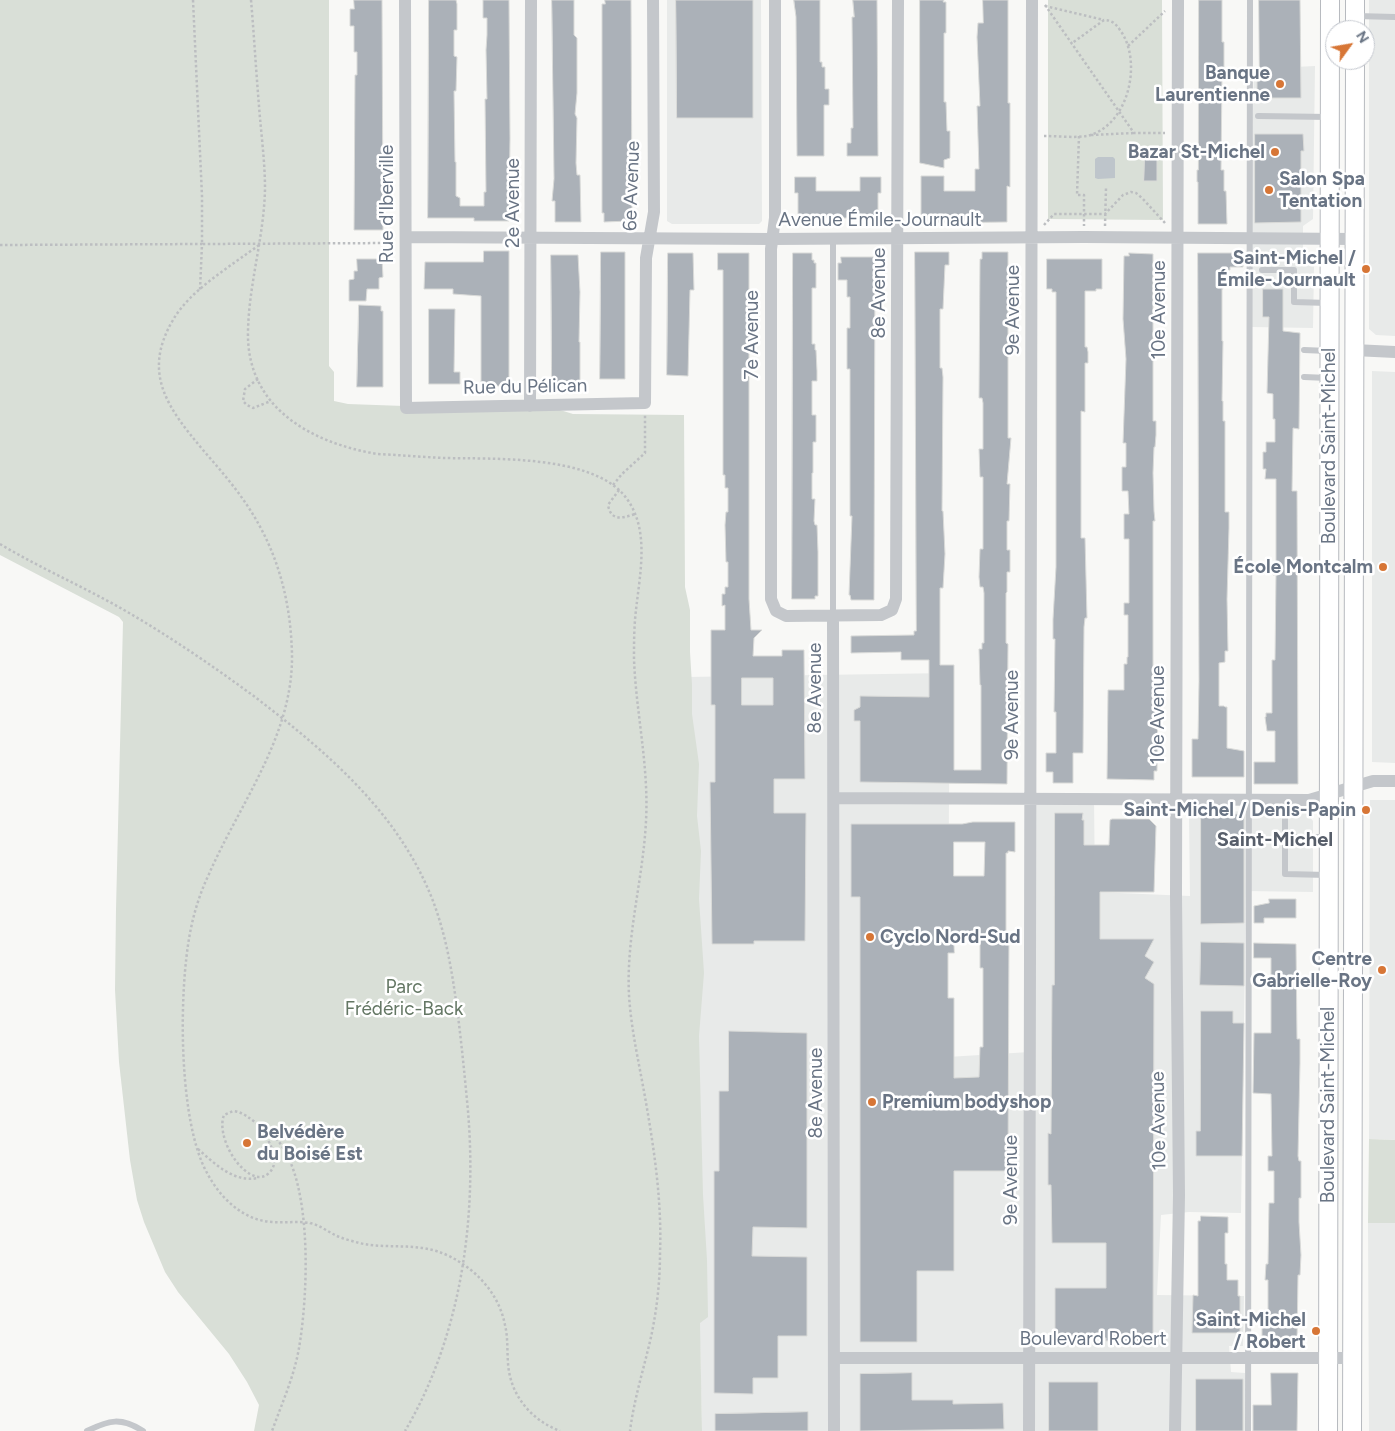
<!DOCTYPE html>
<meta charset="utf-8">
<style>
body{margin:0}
#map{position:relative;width:1395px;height:1431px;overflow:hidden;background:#f8f8f6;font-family:Figtree,sans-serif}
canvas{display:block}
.north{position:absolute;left:1325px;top:20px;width:50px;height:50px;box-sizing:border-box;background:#fff;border:1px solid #c3c7ce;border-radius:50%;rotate:58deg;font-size:14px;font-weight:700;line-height:20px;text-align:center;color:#697484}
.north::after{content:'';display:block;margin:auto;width:18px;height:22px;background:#d77636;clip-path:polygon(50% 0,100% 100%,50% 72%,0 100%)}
</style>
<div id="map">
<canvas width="1395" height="1431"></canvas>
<div class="north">N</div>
</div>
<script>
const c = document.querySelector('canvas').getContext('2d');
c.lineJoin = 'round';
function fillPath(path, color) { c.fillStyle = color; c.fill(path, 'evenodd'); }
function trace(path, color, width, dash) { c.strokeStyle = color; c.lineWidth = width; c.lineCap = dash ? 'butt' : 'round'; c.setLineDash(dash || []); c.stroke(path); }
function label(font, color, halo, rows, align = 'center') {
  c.font = font + ' Figtree,sans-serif'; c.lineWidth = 5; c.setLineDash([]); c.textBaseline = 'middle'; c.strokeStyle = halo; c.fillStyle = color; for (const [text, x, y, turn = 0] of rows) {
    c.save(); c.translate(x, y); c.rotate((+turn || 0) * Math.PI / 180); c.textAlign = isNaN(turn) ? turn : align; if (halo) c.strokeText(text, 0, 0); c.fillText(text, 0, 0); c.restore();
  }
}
const built = new Path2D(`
 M667 0H761L762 221 759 224H672L667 221Z
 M1369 0H1395V336L1376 335 1369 329Z
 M1315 66 1313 219 1303 226V253L1314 267 1313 328 1252 327 1250 239 1254 69Z
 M1372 371 1395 372V763L1372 762Z
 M950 673 947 1057 1030 1052V799L1094 798 1095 892 1190 896 1189 816 1196 811 1306 812 1313 821V892L1246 891 1241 1213 1189 1212 1161 1215 1157 1295 1244 1296 1243 1346H1229L1231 1372 1245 1373 1246 1431H702L685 677Z
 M1370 800H1395V1140L1369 1139Z
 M1368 1223H1395V1431H1369Z`);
const green = new Path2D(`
 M0 0H329V366L334 372V401L348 404 432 407 547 406 573 414 684 415 685 587 690 610V652L692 685V714L699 764 697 816 701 851 699 899 704 973 699 1036 703 1195 707 1260 708 1317 700 1323 702 1431H254L259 1405 247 1382 229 1354 178 1292 165 1272 144 1222 137 1200 130 1160 119 1062 115 990 116 909 123 622 119 617 0 555Z
 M1048 0H1162L1163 220 1048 219Z
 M1369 1139 1395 1140V1223H1368Z`);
const water = new Path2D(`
 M1098 157H1113L1115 159V178L1098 179 1095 178V159Z`);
const building = new Path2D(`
 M354 0H382L383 230H354L355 75H357V52H354V26H350V9H354Z
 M429 0H456L457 4V30H454V56L457 57 456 91H454L455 162H456V196L460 198V206H484V192H486L485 99H487L486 50 487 35V18H483V0H509L510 139 509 221H474V218H428Z
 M552 0H574V35L577 38V93L575 114 577 118 576 163 577 175H580L581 222H555V201H552L554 179Z
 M605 0H631L632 216 629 221 604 222V213H602V4H605Z
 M676 0H753V118H677Z
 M794 0H820V62H822V67H825V89H829V105H824V156H797L796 17Z
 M853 0H877L878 156H847V143H851V128H853L852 17H854Z
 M920 0H944L943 2H946V33H944V102H946L947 131H950V158L944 160V168L920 163Z
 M983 0H1008V103H1010V187L1007 186V222L921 223V176H944V191H975V169H979L977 106H980L977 37 978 23H983Z
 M1199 0H1222V42H1224V74H1222L1221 170H1224V191H1226L1227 224H1198V182H1197V170H1198Z
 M1259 0H1300L1301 98H1257V71H1259Z
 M1255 134H1303L1304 151H1301V222L1255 223Z
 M1145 151H1157V181H1144Z
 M795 177H816V191H860V177H881V193H878V218H798V193H795Z
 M484 251H509V386H484V384H481V296L453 294V289H424L425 262H483Z
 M601 252H625V379H600Z
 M915 252H949V265H945L943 309H940V368H942L943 377 942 511H943L945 554 943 588H940V665H954V770H981V685H980L979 649H982V643H984V593L983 587H980L979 577 980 549H983V477H980L979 449H983V403L982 398H979L980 259H982V252H1008V438H1011L1007 484H1010L1009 521H1007V550H1010V572H1007V592L1006 593V643L1008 644 1007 784 860 782V721H854V710L860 707V696L929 697V660H901V652L851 653V636L914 635V631H916Z
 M668 253H693L694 290H690L688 376 667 375Z
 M718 253H749V599L751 630H762L754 638 753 656H782V650H804L805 779H774V813H806L805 941H754V944H712L710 782H715V705H711V630H725V605L722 606V594H725V587H728V562H726L725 525 726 512H728V488H725V475H723V270H718ZM742 678H773V705H742Z
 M793 253H812V260H814V263H816V288H812V344H815V350H816L817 371V381H812V415H816V442H813V473H812V499H815L814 521 815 525H817L818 552V596H815V599H792Z
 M1129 253 1153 254V421H1156V435L1155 447H1154L1153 473 1154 511 1155 521H1153V675L1154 690H1158L1157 771H1154V780L1107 779 1108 690H1124V664H1127V657H1128V615H1124V603H1129V539H1124V514H1129L1128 491H1122V467H1126V443H1123L1126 359 1123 319 1124 256H1129Z
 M1198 253H1243V267H1230V270H1223V289H1222V341H1223L1222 401H1223V421H1225V512H1229V528L1227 599 1228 651H1225V662L1219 663V706H1224L1225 707H1227V748L1244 751V777H1192V739H1198L1199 682Z
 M551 255H578L580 292 579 342H580V382H577V384H552Z
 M841 257H875L874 600H851L850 595H849L852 516H850V369H847V328H850V297H847V280H838V263H841Z
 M357 259H382L383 277 379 278V289H367L366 301H349V280L354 279V271H357Z
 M1047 259H1102V289H1096V291H1085V347H1087L1088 352V363H1085V412L1081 411V538H1085L1087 618H1085L1084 627 1083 753H1073V783H1053V772H1046V753H1056V712H1054L1055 639H1053V619L1056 567V292H1052V289H1047Z
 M1263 289H1283V331L1300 333 1299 429 1293 428 1292 491H1297L1298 784H1254V762H1275V731H1267L1265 717H1266V713H1272V660H1275L1276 575H1273V564H1276V479H1265L1266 469H1263V452H1266V442H1275V419H1273V394L1267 393 1269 317H1263Z
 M359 305 381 306V311H383V387H357Z
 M429 309H455L454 372H460V384H429Z
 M1055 813H1083L1082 820H1084V845H1109L1110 820 1112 819H1149L1156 826 1154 892H1100V939H1154L1145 956 1154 962 1145 978 1154 984 1153 1341H1106V1338L1055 1339V1288H1106V1243H1052L1051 1185H1048V1133L1051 1134 1052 985H1054Z
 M1201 814H1244V923L1201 924Z
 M973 822H1015V852L1008 851V853H1006V938H1009L1008 1171H954V1271H917V1342H860V897H851V824H962ZM954 842H985L984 876H954ZM954 938H980V968H983V1047H980L979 1077 954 1078V998H948V953H954Z
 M1269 899H1296V918H1264V923H1254V906L1269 903Z
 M1201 942 1244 943V986L1200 985Z
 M1254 943 1296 944 1297 1039H1300V1063L1298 1156 1299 1161H1301V1198H1299V1222L1301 1255 1300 1275H1298L1297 1343 1262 1342V1311H1268V1280H1265L1266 1264H1268L1269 1203H1274V1171H1268V1156H1272L1271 1094 1253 1093 1254 1033H1271V958H1254Z
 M1201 1011H1233V1023H1244L1242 1156H1196V1131H1200Z
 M729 1031 807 1033V1228L753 1227 752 1256 807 1257V1336H778V1378H753V1394L714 1393V1171H719V1091H728Z
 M1201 1216 1228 1217V1233H1225V1264H1227V1280H1238V1296H1240V1333H1192L1193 1295 1198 1296V1221H1200Z
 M912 1373V1400H953V1404L1003 1403 1004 1429 860 1431V1374Z
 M1271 1373H1298L1297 1431H1253V1405H1271Z
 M1196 1379H1243V1431H1196Z
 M1049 1382H1098V1431H1049Z
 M808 1412V1431H715V1414Z`);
const path = new Path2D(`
 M193 0 202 196V244L393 243
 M251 0C254 35 256 70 259 106 261 133 265 161 265 189 264 237 249 283 248 331 246 408 312 443 377 454 400 455 422 457 444 458 493 459 588 455 623 494 651 526 640 572 636 610 634 626 634 643 634 659 636 713 649 766 646 821 643 880 626 936 629 995 631 1029 639 1063 645 1097 654 1148 662 1201 660 1253 660 1281 657 1309 651 1337 644 1368 634 1399 630 1431
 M1045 5 1134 133H1165
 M1045 6 1104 20
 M1128 46 1165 11
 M1091 135 1134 133
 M1044 136C1058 136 1074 138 1087 136 1129 126 1143 61 1120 30 1116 24 1112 20 1104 20L1071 44
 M1079 136 1077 195H1084V226
 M1044 225 1054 214H1105L1123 195 1131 192 1136 193 1142 198 1165 223
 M1105 226 1106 188
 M0 245 202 244 200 290
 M259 245C231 266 190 290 173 320 141 374 169 409 203 450 223 473 243 496 258 523 281 564 291 608 292 655 293 736 240 803 209 874 200 893 194 912 190 933 179 992 179 1104 201 1160 213 1190 238 1220 272 1222 285 1223 298 1221 310 1223 320 1225 328 1232 337 1236 344 1239 352 1241 359 1243 391 1250 418 1241 449 1256 477 1270 499 1294 505 1325 508 1337 507 1350 508 1363 510 1395 531 1420 560 1431
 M258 379 245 389 243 401 247 405 253 408 271 401
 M613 485 622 474 645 453V414
 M619 490 608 505C611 522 623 518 635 514
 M0 544C40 568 84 587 124 610 169 636 213 666 255 697 328 753 399 813 433 901 447 938 453 977 458 1016 462 1048 465 1079 468 1111 477 1220 461 1336 405 1431
 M258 1124C266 1136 283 1160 269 1173 266 1176 263 1177 259 1177 238 1175 216 1135 224 1115L233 1111C244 1112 250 1119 259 1125 266 1130 274 1135 279 1142 313 1185 308 1296 299 1348 294 1377 282 1403 272 1431
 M198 1149C215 1164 234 1183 258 1178`);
const service = new Path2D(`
 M1356 16 1395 17
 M1258 116 1329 117
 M1262 270H1294V302L1328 303
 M1304 350 1328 351
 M1304 377 1328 378
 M833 615V239
 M1285 800V874L1327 875
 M1285 837H1329
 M87 1431C109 1420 121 1417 143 1431
 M1248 1431 1250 0`);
const minor = new Path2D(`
 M405 0 406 408 645 403 646 258 654 212 653 0
 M775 0V218L771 249V599L776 611 786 616 881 615 892 610 896 599 898 0
 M406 237 772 239 1084 237 1354 239
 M1354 350 1395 352
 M530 406 531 0
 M833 615 834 1431
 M834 798 1309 800 1373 781H1395
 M835 1358H1352
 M1029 1431 1032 0
 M1175 1431 1179 1195 1176 896 1178 0`);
const secondary = new Path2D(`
 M1355 30V0
 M1328 1431 1330 0
 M1352 1431 1355 60`);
const markers = [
 [1280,84,5,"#d77636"],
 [1275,152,5,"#d77636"],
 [1269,190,5,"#d77636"],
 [1366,269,5,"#d77636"],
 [1383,567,5,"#d77636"],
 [1366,810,5,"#d77636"],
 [870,937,5,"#d77636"],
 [1382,970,5,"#d77636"],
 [872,1102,5,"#d77636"],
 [247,1143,5,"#d77636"],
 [1316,1331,5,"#d77636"]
];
const poiNames = [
 ["Banque",1270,73],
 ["Laurentienne",1270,95],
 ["Bazar St-Michel",1265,152],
 ["Salon Spa",1279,179,"left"],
 ["Tentation",1279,201,"left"],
 ["Saint-Michel /",1356,258],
 ["Émile-Journault",1356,280],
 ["École Montcalm",1373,567],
 ["Saint-Michel / Denis-Papin",1356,810],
 ["Cyclo Nord-Sud",880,937,"left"],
 ["Centre",1372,959],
 ["Gabrielle-Roy",1372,981],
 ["Premium bodyshop",882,1102,"left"],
 ["Belvédère",257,1132,"left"],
 ["du Boisé Est",257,1154,"left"],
 ["Saint-Michel",1306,1320],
 ["/ Robert",1306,1342]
];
const streetNames = [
 ["6e Avenue",632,186,-88],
 ["2e Avenue",513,203,-90],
 ["Rue d'Iberville",387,204,-90],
 ["Avenue Émile-Journault",880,220],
 ["8e Avenue",879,293,-90],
 ["9e Avenue",1013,310,-90],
 ["10e Avenue",1159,310,-90],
 ["7e Avenue",752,335,-90],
 ["Rue du Pélican",525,387,-1],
 ["Boulevard Saint-Michel",1329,446,-90],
 ["8e Avenue",815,688,-90],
 ["9e Avenue",1012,715,-90],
 ["10e Avenue",1158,715,-90],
 ["8e Avenue",816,1093,-90],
 ["Boulevard Saint-Michel",1328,1105,-90],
 ["10e Avenue",1159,1121,-91],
 ["9e Avenue",1011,1180,-90],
 ["Boulevard Robert",1093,1339]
];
const parkNames = [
 ["Parc",404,987],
 ["Frédéric-Back",404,1009]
];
const neighbourhoodNames = [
 ["Saint-Michel",1275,840]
];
fillPath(built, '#e8eae9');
fillPath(green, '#d9dfd7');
fillPath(water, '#bec5cb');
fillPath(building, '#abb1b8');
trace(building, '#d9dad8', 1);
trace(secondary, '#b7babf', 20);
trace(path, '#bcbec1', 2.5, [2.5, 2.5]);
trace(service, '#c4c7cb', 6);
trace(minor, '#c4c7cb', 12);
trace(secondary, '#fff', 18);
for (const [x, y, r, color] of markers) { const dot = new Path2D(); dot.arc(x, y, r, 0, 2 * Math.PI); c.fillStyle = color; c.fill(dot); trace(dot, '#fff', 2); }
label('bold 19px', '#697484', '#fff', poiNames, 'right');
label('19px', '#697484', '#fff', streetNames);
label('19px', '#647764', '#fff', parkNames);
label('bold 20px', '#575e6a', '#fff', neighbourhoodNames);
</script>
